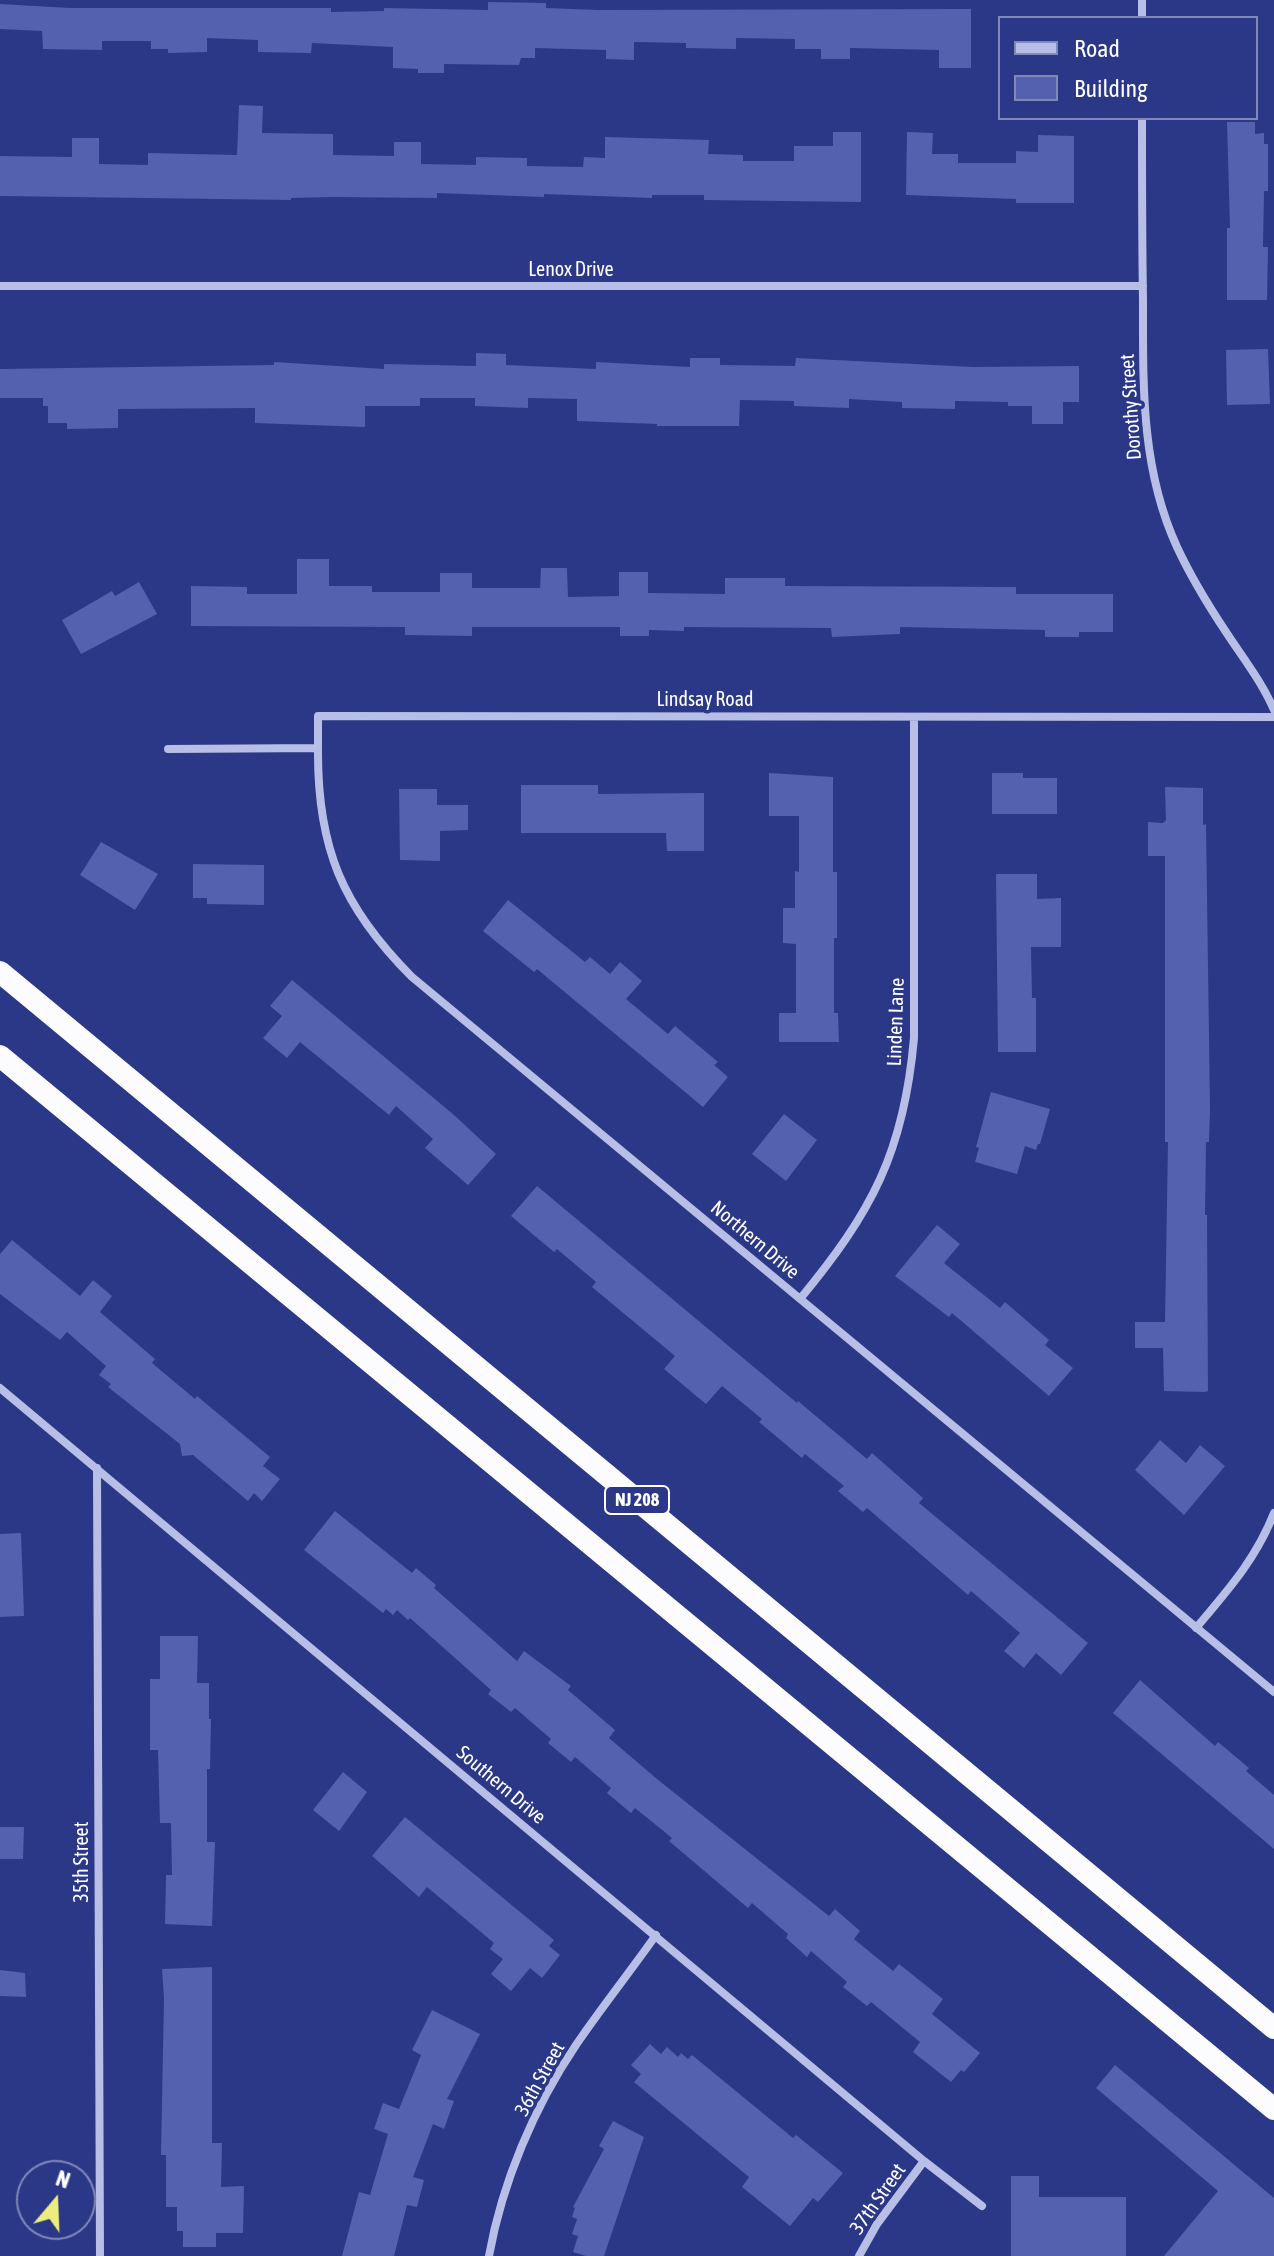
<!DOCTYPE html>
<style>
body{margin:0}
#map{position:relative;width:1274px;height:2256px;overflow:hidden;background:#2b3887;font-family:"Asap Condensed",sans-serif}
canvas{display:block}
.legend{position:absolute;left:998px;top:16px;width:260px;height:104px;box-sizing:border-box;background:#2b3887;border:2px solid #8088b7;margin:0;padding:10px 14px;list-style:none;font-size:24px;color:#fff}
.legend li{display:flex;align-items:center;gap:16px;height:40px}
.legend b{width:40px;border:2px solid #8088b7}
.north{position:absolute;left:16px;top:2160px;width:80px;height:80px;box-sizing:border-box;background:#2b3887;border:2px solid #8088b7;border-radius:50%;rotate:19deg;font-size:22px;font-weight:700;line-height:32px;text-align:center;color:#fff}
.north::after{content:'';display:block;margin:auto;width:28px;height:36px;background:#eced7f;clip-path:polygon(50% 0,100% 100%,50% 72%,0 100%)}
</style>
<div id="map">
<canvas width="1274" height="2256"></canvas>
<ul class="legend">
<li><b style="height:10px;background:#b7bfe7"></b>Road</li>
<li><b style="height:22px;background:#5361ae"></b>Building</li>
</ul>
<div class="north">N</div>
</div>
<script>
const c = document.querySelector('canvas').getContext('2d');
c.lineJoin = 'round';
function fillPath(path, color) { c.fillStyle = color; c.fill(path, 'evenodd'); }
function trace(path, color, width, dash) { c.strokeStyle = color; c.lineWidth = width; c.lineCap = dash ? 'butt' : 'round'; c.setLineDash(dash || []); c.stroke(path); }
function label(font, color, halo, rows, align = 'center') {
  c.font = font + ' "Asap Condensed",sans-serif'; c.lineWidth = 7; c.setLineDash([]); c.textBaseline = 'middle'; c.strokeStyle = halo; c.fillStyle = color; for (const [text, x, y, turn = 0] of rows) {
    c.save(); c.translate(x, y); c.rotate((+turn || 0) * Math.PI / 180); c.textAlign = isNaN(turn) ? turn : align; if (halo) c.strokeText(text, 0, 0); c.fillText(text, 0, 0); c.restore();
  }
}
const building = new Path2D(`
 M488 2 546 3V8L598 10 971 9V68H939V50L850 48V59H821V49H795V39L736 38V49L686 48V43L634 42V60L606 59V50L535 48V58H521L519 65 444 64V73H418V69L393 68V47L312 43 311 53 258 52V40L207 38V52L168 53V49H151V41H102V50L43 49 42 31 0 29V4L70 8H331V12L384 11V8L488 10Z
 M239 105 263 106 262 133 333 134V155L394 156V142H421V164L476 165V157L527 158V166L583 167 584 157 605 158V137L709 140 708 154 743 155V161H794V146H833V132H861V202L704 200V195H652V198L544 194V197L437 193V198L333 197 291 198V200L0 196V156L72 157V138H99V164L148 165V153L237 155Z
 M1227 122H1255V134L1264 133V144H1268V191H1264L1263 247H1268L1267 300H1227V228H1230Z
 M907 132 933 133 932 154H958V163H1016V151L1038 152V135L1074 136V203H1016V199L906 195Z
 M1268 349 1270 404 1227 405 1226 350Z
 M476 353 506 354V365L596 369V362L690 367V358H720V365L795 366 796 358 973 367 1079 366V402H1063V424H1032V406H1008V402L955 401V409L902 408V402L849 399V408L794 406V401L740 400 739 426H657V424L577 421V399L528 398V408L475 406V398H420V406H365V427L255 423V408L118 409V428L67 429V423H48V406H43V398H0V369L274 365V362L384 369V364L476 366Z
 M297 559H329V586H372V592H440V573H472V588H540L541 568H567L568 597 619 596V572H648V593L725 594V578H785V586L1016 587V594H1113V632H1079V637H1045V630L900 627V634L832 637 831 628 684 627V631L649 630V636H620V627H472V636L405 635V627L191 626V586L247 587V594H297Z
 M139 582 157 614 81 654 62 620 112 591 115 596Z
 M769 773 833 777V872H837V938H834V1013H838L839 1042H779V1013H796V944L783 943V908H795V871L799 872V816H769Z
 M992 773H1023V778H1057V814H992Z
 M521 785H598V794L704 793V851H667L666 833H521Z
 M1165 787 1203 788V825L1206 824 1210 1109 1209 1142H1206L1205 1215H1207L1208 1391 1205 1392 1164 1391 1163 1348H1135V1322H1165L1168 1142H1165V856H1148V822L1163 823 1166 820Z
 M399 789H437V805H468V830L440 831V861L400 860Z
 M101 842 158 874 135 910 80 875Z
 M193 864 264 865V905L207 904V898H193Z
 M996 874H1037V899L1061 898V947H1031L1032 998H1036V1052H998Z
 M508 900 585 962 590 957 610 974 620 962 642 981 626 999 668 1034 675 1026 718 1062 714 1065 728 1077 703 1107 537 969 534 972 483 931Z
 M292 980 454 1115 496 1154 468 1185 425 1148 433 1139 396 1106 389 1115 300 1042 287 1058 263 1038 282 1016 270 1006Z
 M991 1092 1050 1109 1040 1144H1038L1036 1150 1025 1146 1017 1174 975 1162 979 1148 976 1147Z
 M784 1114 817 1140 786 1181 752 1154Z
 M537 1186 797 1403 798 1401 867 1459 872 1453 923 1498 919 1503 1088 1643 1061 1675 1036 1653 1024 1668 1004 1651 1020 1633 971 1591 968 1595 867 1508 863 1512 838 1491 844 1486 805 1454 802 1458 759 1422 762 1419 722 1386 706 1404 664 1369 675 1356 592 1287 596 1282 557 1249 554 1252 511 1216Z
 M937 1225 960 1244 944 1263 1000 1308 1005 1302 1049 1340 1045 1345 1073 1368 1049 1396 952 1313 949 1317 895 1276Z
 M12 1240 80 1296 93 1280 112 1296 100 1312 155 1359 152 1363 195 1399 197 1396 270 1457 263 1466 280 1479 262 1501 254 1493 248 1501 193 1455 182 1456 180 1444 108 1387 111 1384 99 1375 106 1366 67 1332 60 1340 0 1294V1254Z
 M1160 1440 1186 1463 1200 1445 1225 1466 1184 1515 1135 1470Z
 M335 1511 412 1573 416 1568 436 1585 434 1588 517 1661 524 1651 571 1686 568 1690 615 1730 609 1738 657 1779 829 1916 835 1909 860 1931 854 1939 893 1971 899 1964 943 1999 932 2014 980 2053 964 2072 961 2070 951 2082 913 2052 920 2042 871 2002 867 2006 843 1987 847 1982 811 1951 807 1957 786 1938 788 1934 752 1903 748 1908 669 1841 672 1838 635 1808 631 1813 607 1793 611 1788 575 1757 571 1762 548 1743 551 1739 515 1708 511 1712 488 1694 491 1690 410 1618 408 1620 397 1610 393 1615 386 1609 383 1613 304 1550Z
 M21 1533 24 1616 0 1617V1534Z
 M160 1636H198L197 1683H209V1719H211L210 1769H207V1842H215L212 1926 165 1924 166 1875H172L171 1823H160L158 1750H150V1679H160Z
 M1140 1680 1215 1746 1218 1742 1249 1768 1246 1771 1274 1795V1849L1113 1713Z
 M343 1772 367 1792 339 1831 313 1810Z
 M405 1817 554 1940 549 1946 560 1955 542 1978 530 1968 511 1991 491 1974 503 1959 490 1949 494 1943 427 1887 419 1897 372 1856Z
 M0 1827H24L23 1859H0Z
 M212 1967V2143H222L221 2187 244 2186 243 2233H216V2247H183V2231H177V2207H166V2155H161L164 1998 162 1969Z
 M0 1970 25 1973 26 1997 0 1996Z
 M432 2010 480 2034 447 2099 454 2101 444 2129 433 2124 413 2177 424 2180 417 2207 407 2205 394 2256H342L359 2192 370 2195 388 2134 374 2129 383 2103 399 2109 421 2055 412 2050Z
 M650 2044 661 2054 667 2047 678 2057 681 2053 688 2059 692 2055 793 2138 796 2135 843 2173 818 2202 813 2198 790 2226 742 2187 749 2177 634 2082 641 2074 631 2065Z
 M1115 2065 1274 2198V2256H1164L1218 2191 1096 2088Z
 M613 2121 644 2137 604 2256H586L573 2252 578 2236 572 2234 577 2219 572 2217 575 2208 573 2207 604 2149 599 2146Z
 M1011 2176H1039V2197H1126V2256H1011Z`);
const minor = new Path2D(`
 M1142 0V18
 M1142 118C1142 179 1142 240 1143 301 1143 386 1141 469 1177 547 1191 577 1208 605 1226 632 1243 658 1262 682 1274 710
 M0 286H1143
 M318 748C317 847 342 907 412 977L1274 1692
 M168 749 318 748V716L1274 717
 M800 1299C872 1212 904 1152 914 1038V717
 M0 1388 924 2161 982 2206
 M97 1468 100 2256
 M1196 1628C1228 1590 1256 1559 1274 1513
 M489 2256C502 2183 534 2107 576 2045 601 2008 630 1972 656 1935
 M859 2256 877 2224 924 2161`);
const trunk = new Path2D(`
 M0 972 1274 2028
 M0 1056 1274 2109`);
const shields = [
 [637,1500,64]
];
const shieldNames = [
 ["NJ 208",637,1500]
];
const streetNames = [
 ["Lenox Drive",571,270],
 ["Dorothy Street",1131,407,-94],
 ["Lindsay Road",705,700],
 ["Linden Lane",896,1022,-88],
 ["Northern Drive",755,1240,40],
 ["Southern Drive",501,1785,40],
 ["35th Street",82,1862,-90],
 ["36th Street",540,2079,-61],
 ["37th Street",878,2199,-55]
];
fillPath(building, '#5361ae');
trace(minor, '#b7bfe7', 8);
trace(trunk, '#fcfcfe', 22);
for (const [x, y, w] of shields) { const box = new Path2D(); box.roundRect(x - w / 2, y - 14, w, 28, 6); c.fillStyle = '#2b3887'; c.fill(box); trace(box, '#fff', 2); }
label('bold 18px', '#fff', null, shieldNames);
label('20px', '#fff', '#2b3887', streetNames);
</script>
